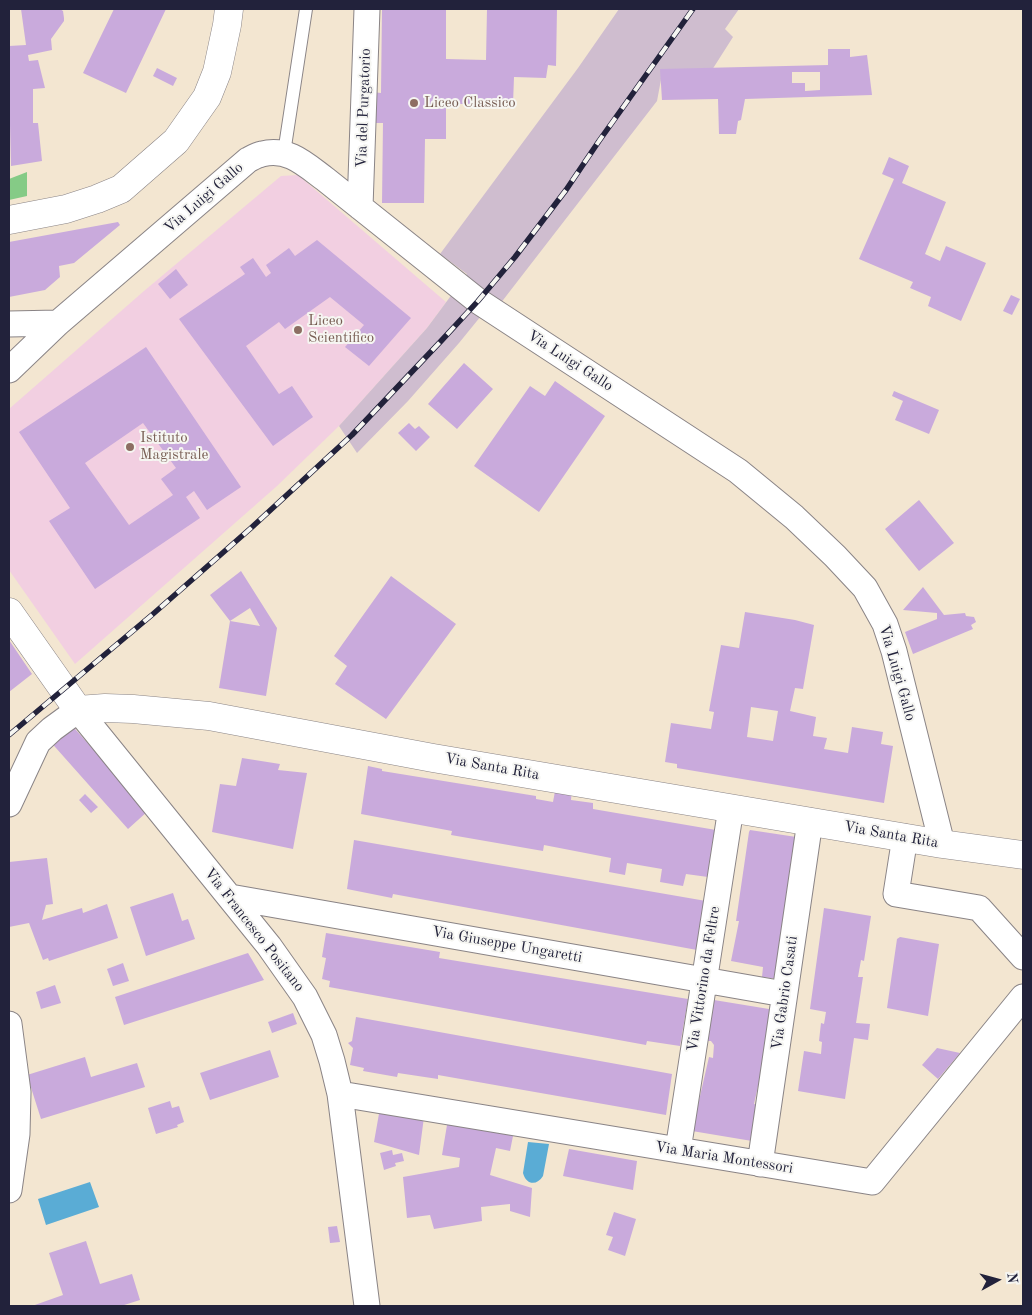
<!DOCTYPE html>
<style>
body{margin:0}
#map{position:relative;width:1032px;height:1315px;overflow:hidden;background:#f3e6d1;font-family:"Old Standard TT",serif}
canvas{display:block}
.frame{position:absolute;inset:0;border:10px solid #22223b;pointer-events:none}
.north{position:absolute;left:972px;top:1255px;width:50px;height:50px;-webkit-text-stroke:4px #f6f6f2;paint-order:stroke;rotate:83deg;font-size:14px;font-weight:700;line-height:20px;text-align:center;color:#22223b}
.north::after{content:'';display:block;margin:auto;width:18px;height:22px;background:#22223b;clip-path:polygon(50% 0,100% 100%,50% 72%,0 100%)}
</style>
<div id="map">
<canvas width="1032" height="1315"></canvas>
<div class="frame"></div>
<div class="north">N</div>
</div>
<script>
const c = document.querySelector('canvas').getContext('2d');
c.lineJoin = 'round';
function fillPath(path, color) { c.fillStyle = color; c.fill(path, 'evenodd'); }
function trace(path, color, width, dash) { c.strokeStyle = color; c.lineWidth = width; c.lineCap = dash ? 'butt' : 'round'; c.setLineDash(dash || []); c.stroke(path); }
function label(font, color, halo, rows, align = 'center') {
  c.font = font + ' "Old Standard TT",serif'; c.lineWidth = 4; c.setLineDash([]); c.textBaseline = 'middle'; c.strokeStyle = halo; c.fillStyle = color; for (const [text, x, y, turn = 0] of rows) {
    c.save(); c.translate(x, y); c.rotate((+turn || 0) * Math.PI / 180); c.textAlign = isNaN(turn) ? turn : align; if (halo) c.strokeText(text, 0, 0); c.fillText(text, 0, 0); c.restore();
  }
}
const built = new Path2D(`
 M298 175 446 302 427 328 339 426 277 486 75 664 9 570V409L144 291 281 176Z`);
const industrial = new Path2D(`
 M619 9H739L725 29 733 37 712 70 663 69 657 101 500 304 494 300 459 343 408 401 357 453 339 426 427 328 467 274 440 254 578 68Z`);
const green = new Path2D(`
 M27 172V196L9 200V179Z`);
const water = new Path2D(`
 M528 1142 549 1144 543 1176C537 1186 526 1185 523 1173Z
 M90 1182 99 1207 46 1225 38 1199Z`);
const building = new Path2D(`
 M21 9H60L63 11 64 18V21L51 39 52 50 28 55 29 61 38 60 45 88 33 89V123H38L42 161 11 166 10 125H9V46L26 45Z
 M114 9H166L126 93 83 73Z
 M382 9H446V59L486 60 487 9H557L556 66 548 65 546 78 514 77 513 104H446V139H425L424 203H382L383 123H372V92L381 93Z
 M828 49H850V57L867 55 872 95 745 99 741 120 738 121 736 134H719L718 99 662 100 660 69 828 65ZM792 72H820V90L805 91V83H792Z
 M157 68 177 78 173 86 153 76Z
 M889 157 909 166 902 183 946 202 925 254 940 261 946 246 986 263 961 321 928 306 931 297 910 288 913 282 859 259 894 179 882 174Z
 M118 222 120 225 74 263 59 266 60 277 45 290 9 297V242Z
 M317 240 411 318 369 366 345 347 364 325 330 297 285 329 279 322 246 346 279 394 292 386 313 417 273 446 179 319 245 274 240 267 253 258 266 277 271 273 266 265 289 248 295 256Z
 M176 269 188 285 170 299 158 284Z
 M1011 295 1020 299 1012 315 1003 311Z
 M146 347 241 487 207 510 194 491 186 497 200 518 95 589 49 521 70 508 19 432ZM143 423 176 468 161 479 173 495 129 525 85 463Z
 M464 363 493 389 457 429 428 404Z
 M555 381 605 416 539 512 474 466 530 386 545 396Z
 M894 391 939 410 929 434 895 420 903 401 892 396Z
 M409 423 415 429 419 426 430 437 416 451 398 433Z
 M919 500 954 543 919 571 885 529Z
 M241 571 277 628 266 696 219 688 230 621 260 626 250 608 230 621 210 595Z
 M391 576 456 624 386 719 335 684 347 666 334 656Z
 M923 587 944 615 965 613 966 616 974 617 976 622 971 625 973 629 913 654 905 632 937 619V613L903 610Z
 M745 612 795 620 814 625 803 689 795 688 790 711 816 717 813 736 827 738 824 749 848 753 852 727 883 732 881 744 893 746 884 803 677 768V764L665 762 671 723 711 729 714 712 709 711 721 645 739 648ZM751 707 778 711 773 741 747 737Z
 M9 640 32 674 9 692Z
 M68 721 148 811 128 829 48 739Z
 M242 758 280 764 278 770 307 773 293 849 212 832 220 784 236 786Z
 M368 766 382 769V771L536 796V799L553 802 556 786 572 789 571 800 593 803V809L716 830 708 877 686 874 683 886 660 882 662 869 627 863 625 875 609 872 611 858 544 845 543 851 451 835 452 831 361 814Z
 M85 794 98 807 91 813 79 800Z
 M750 830 803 838 779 979 762 977 763 967 731 961 739 921H736L749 832Z
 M354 840 706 901 697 950 393 894 392 898 347 889Z
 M47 858 53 904 46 905 42 920 82 908 83 913 107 904 118 938 49 961 48 958 43 960 29 923 9 927V862Z
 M173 893 182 921 188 919 195 939 146 956 130 907Z
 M824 908 871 916 864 961 861 960 858 977H863L856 1023 870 1024 868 1040 854 1038 845 1099 798 1091 804 1051 821 1054 822 1042 819 1041 821 1023 824 1024 826 1012 810 1009Z
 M326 933 440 952 439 958 688 999 680 1046 647 1041 646 1045 329 987 330 981 322 979 326 958 322 957Z
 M900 937 939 944 928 1016 887 1008 897 939Z
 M248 953 264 980 124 1025 115 997Z
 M123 963 129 981 113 986 107 969Z
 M55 985 61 1003 41 1009 36 992Z
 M714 1000 775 1010 754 1104 760 1105 752 1141 692 1131 709 1057 713 1058 714 1045 711 1041H707Z
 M293 1013 297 1024 272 1033 268 1022Z
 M356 1017 672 1074 666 1115 438 1075V1079L398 1073 397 1077 363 1071 364 1068 350 1065 353 1048 348 1043 352 1041Z
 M937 1048 960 1053 938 1079 922 1065Z
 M270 1050 279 1077 210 1100 200 1073Z
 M85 1057 91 1077 137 1063 145 1087 41 1119 27 1075Z
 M170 1101 172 1108 179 1106 184 1122 177 1125 178 1127 156 1134 148 1108Z
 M380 1108 424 1117 419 1155 374 1142Z
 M448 1119 514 1131 510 1151 496 1148 490 1175 532 1188 530 1217 510 1211V1204L481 1207 482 1221 434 1229 430 1215 407 1218 403 1177 459 1167 460 1158 442 1155Z
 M569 1149 637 1161 633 1190 563 1176Z
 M392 1150 393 1155 402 1153 404 1161 395 1163 396 1166 384 1170 380 1153Z
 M614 1212 636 1219 625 1256 608 1250 613 1237 606 1235Z
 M337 1226 340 1242 330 1243 328 1227Z
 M86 1241 100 1284 132 1274 140 1300 121 1306H32L63 1295 49 1253Z`);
const service = new Path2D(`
 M284 153 306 9`);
const minor = new Path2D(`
 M360 207 367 9
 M9 324 58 323
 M9 370 58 323 248 160C252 158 257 155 262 154 288 147 306 165 325 179L478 301 738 471 794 517 835 556 865 588 885 624 894 651 942 844
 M9 804 38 742 52 729 78 710 269 946 305 997 324 1035 332 1061 340 1094 367 1306
 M905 837 896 894 979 908 1023 957
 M230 897 784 994
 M9 1024 18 1092 17 1134 9 1190
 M340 1094 872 1182 1023 997
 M678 1150 731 808
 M760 1164 810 821`);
const tertiary = new Path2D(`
 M9 612 78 710 105 708 133 709 209 716 433 758 942 844 1023 855`);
const secondary = new Path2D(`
 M9 220 66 209 97 199 121 189 176 141 207 97 217 72 227 25 229 9`);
const rail = new Path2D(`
 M9 735 153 614 251 528 352 435 442 340 478 301 515 257 566 190 599 141 693 9`);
const markers = [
 [414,103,5,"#8d6e63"],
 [298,330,5,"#8d6e63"],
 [130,447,5,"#8d6e63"]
];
const educationNames = [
 ["Liceo Classico",424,103],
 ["Liceo",308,321],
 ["Scientifico",308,338],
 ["Istituto",140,438],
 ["Magistrale",140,455]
];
const streetNames = [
 ["Via del Purgatorio",364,108,-88],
 ["Via Luigi Gallo",204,198,-41],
 ["Via Luigi Gallo",570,361,33],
 ["Via Luigi Gallo",897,673,74],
 ["Via Santa Rita",492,767,10],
 ["Via Santa Rita",891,835,10],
 ["Via Francesco Positano",254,930,52],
 ["Via Giuseppe Ungaretti",507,945,10],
 ["Via Vittorino da Feltre",704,979,-81],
 ["Via Gabrio Casati",785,993,-82],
 ["Via Maria Montessori",724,1158,9]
];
fillPath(built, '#f2cfe1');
fillPath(industrial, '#cfbdcf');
fillPath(green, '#85cb86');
fillPath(water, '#5aacd5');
fillPath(building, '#c9aadc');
trace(service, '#8a8486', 14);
trace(minor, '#8a8486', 27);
trace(tertiary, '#8a8486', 29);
trace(secondary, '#8a8486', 29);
trace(service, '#fff', 12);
trace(minor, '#fff', 25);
trace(tertiary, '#fff', 28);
trace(secondary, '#fff', 28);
trace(rail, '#22223b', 5.5);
trace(rail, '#f6f6f2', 4, [11]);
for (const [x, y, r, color] of markers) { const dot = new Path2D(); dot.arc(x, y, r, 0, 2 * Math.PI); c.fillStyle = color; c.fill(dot); trace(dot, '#f6f6f2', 2); }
label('15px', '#785e54', '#f6f6f2', educationNames, 'left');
label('15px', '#22223b', '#f6f6f2', streetNames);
</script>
